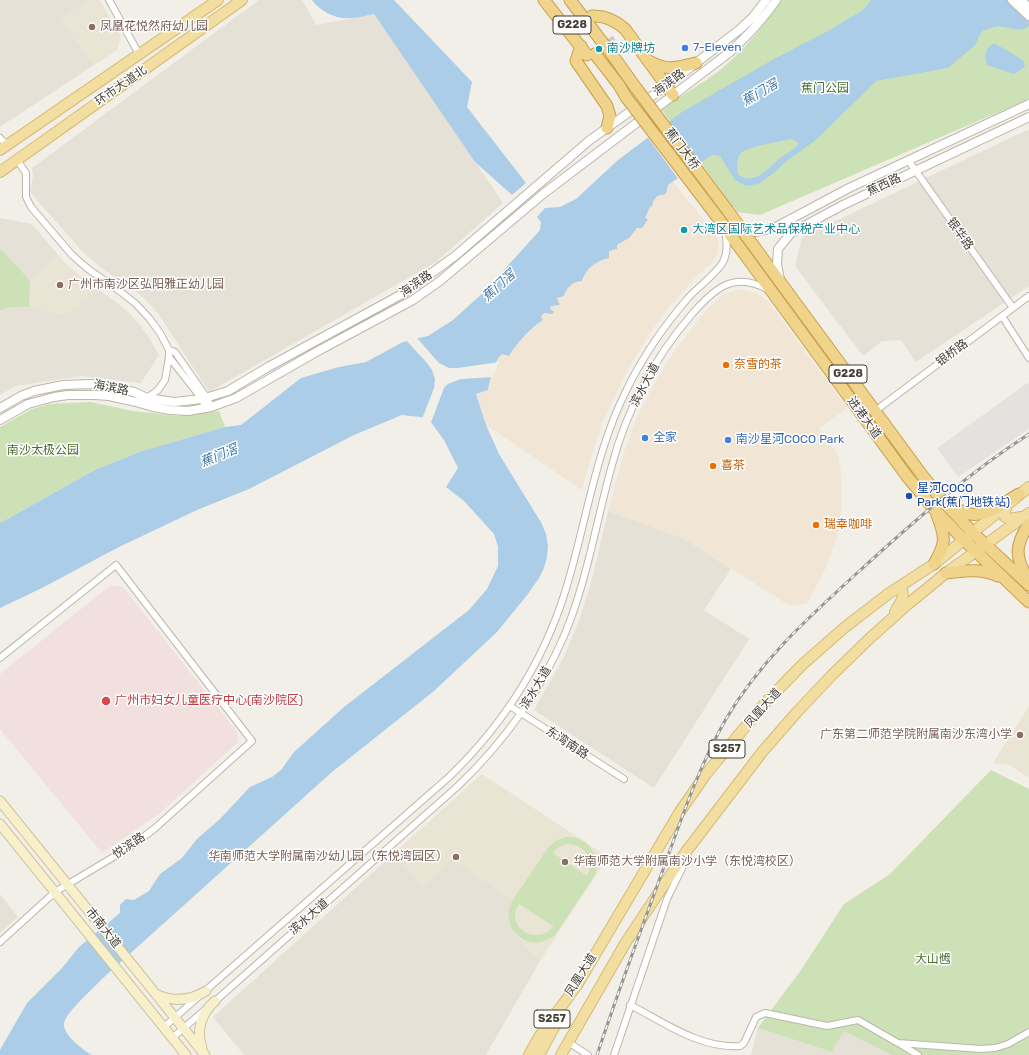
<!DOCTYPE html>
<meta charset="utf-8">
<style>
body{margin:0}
canvas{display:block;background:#f2efe8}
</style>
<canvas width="1029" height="1055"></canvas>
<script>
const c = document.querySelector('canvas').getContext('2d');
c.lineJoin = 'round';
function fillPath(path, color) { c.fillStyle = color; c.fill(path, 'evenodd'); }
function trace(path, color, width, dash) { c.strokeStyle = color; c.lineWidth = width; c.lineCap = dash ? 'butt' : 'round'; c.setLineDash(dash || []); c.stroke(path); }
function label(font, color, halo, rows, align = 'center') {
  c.font = font + ' Rubik,"Noto Sans SC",sans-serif'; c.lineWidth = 3; c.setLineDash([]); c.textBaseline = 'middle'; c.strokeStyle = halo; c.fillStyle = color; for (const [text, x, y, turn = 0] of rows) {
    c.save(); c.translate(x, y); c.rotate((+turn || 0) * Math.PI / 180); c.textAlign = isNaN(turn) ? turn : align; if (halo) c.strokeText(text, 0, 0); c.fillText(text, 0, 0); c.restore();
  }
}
const residential = new Path2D(`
 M0 0H88L61 19 94 65 0 127Z
 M259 0H302L316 25 374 14 503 203 436 262 209 392 169 330 159 315 147 301 134 290 99 266 81 250 30 192 33 176 32 168Z
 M1029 129V286L916 362 901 340 882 341 863 356 795 266 802 237Z
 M0 218 32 224 58 255 30 281 29 307 60 314 86 301 96 288 115 301 128 312 140 325 150 339 159 355 141 383 82 376 16 386 0 395Z
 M608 511 685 539 731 569 704 610 749 639 654 788 534 710 564 657 580 618 592 579Z
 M393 854 423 886 452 859 513 900 509 910 508 916 514 932 540 961 486 1055H244L213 1017Z
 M0 894 18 917 0 933Z
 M758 1028 832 1052 844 1030 892 1055H751Z`);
const commercial = new Path2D(`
 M673 182 716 235 719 245 717 254 712 263 696 277 670 306 648 336 628 369 603 421 591 457 582 490 486 425 476 394 488 389 491 378 499 356 502 354 509 356 520 341 536 325 543 320 541 317 542 315 552 311 550 309 551 306 560 304 558 302 557 298 564 296 568 287 572 284 582 281 587 271 595 262 609 258V251L629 238 631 233 648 219 645 218 650 207 652 206 653 202 657 196 662 195 668 185Z
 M736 290H743L756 293 768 301 847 408 819 429 838 454 841 470 842 504 837 537 826 568 807 603 790 606 685 539 608 511 625 449 638 415 654 384 673 353 705 311 723 295Z`);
const education = new Path2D(`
 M88 0H100L121 36 117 50 94 65 61 19Z
 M58 255 69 267 96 288 81 307 67 313H52L44 310 29 307 30 281Z
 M1029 706V778L1010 765 993 763Z
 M482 774 608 857 540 961 511 927 508 916 509 910 513 900 452 859 423 886 393 854Z`);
const medical = new Path2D(`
 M111 585 123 587 238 733V742L160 813 102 853 0 729V674Z`);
const green = new Path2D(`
 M781 0H1029V99L760 215 737 212 661 109C680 96 702 84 720 70 743 52 765 24 781 0Z
 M0 249 3 251 30 281 29 307H12L0 310Z
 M90 402 133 411 178 416 219 411 225 427 142 451 95 470 0 523V427L32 409 50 404Z
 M991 770 1029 789V1055H892L844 1031 832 1052 758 1028 801 970 844 904 890 874Z
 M566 837C587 836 601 854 595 875L555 935C547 941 537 945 527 941 513 936 505 920 510 906 513 898 519 891 523 885 531 873 539 861 547 849L555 841ZM571 844C587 847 595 862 587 876L553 853C557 847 563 844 571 844ZM519 904 553 926V927C535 948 504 925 519 904Z`);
const parking = new Path2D(`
 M1029 382V429L958 477 937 448Z`);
const water = new Path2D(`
 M312 0H394L472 82 467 107 526 183 512 195 475 162 374 14C367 15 359 18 352 18 337 20 321 12 312 0Z
 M871 0H1029V26L1022 30 997 26 982 31 975 45 948 68 876 81 816 140 785 162 775 172 758 184 746 186 735 180 720 156 712 155 668 185 666 194 657 196 653 202 652 206 650 207 645 218 648 219 642 228H637L629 238 617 245V249L609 251V258C596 261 586 268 582 281 572 282 567 287 564 296L557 298 558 302 560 304 559 305 551 306 550 309 554 312 552 314 545 313 542 315 541 317 543 320C529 329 518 342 509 356L502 354C495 359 490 380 488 390L476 394 486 425 499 454 542 524 546 534 548 546 547 557 544 568 539 578 528 594 497 632 434 691 332 772 103 978C95 987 66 1012 64 1023 62 1034 83 1050 92 1055H0V1050L27 1003 62 968 79 947 120 913V905L126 899 134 900 149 891 160 874 182 858 197 839 220 819 250 787 272 777 281 770 294 752 344 707 469 610 487 589 498 566V547L494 534 464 501 446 487 458 468 444 440 428 418 402 415 354 435 249 489 197 510 117 548 42 588 0 608V523L95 470 142 451 225 427 241 425 301 378 339 367 366 362 403 342 428 336 453 320 485 291 540 230 541 222 537 217 545 208 560 207 576 199 618 160 682 112 774 59 828 31 863 10ZM791 139 799 143C794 150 787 153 780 158 769 168 753 187 738 174 737 167 736 159 741 153 747 147 781 141 791 139Z
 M994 43 1023 60 1025 67 1014 74 987 65C984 55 985 48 994 43Z`);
const pier = new Path2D(`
 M667 120 700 165 679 180 646 135Z
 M416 337 439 363 449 368H458L499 362 493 377 461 379 448 384 444 388 430 425 427 420 422 419 434 388 435 379 432 370 427 363 405 339Z`);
const trunkTunnel = new Path2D(`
 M608 39 611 43`);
const minor = new Path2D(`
 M109 0 139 54
 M0 138 7 145
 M17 160 26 173V197L31 207 72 255 88 269 121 292 136 304 149 318 160 333 169 350
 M908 160 1013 308
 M1002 316 1029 358
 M147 398 158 390 165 380 169 357
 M206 409 202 399 169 357V350L175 352 207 398 211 407
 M875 411 1029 296
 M0 658 116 565 252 741 154 829 130 847 55 892 0 942
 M510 706 624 779
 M213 1003 458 786C503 743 539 694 564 636 587 582 596 522 612 465 627 409 655 357 692 314 714 289 733 271 767 289
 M630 1005C664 1022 700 1049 740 1046L744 1043 756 1017 765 1013 827 1026 858 1020 898 1043 981 1049 995 1048 1008 1044 1029 1032
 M164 1027 449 777C507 721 549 653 570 575 588 512 597 448 627 389 643 356 664 326 688 298 698 287 716 274 723 262 728 252 727 242 725 231
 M172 1038 206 1009
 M568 1042 588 1055
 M900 1044 918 1055
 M614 1055 667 899 688 856`);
const tertiary = new Path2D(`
 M1012 0 1029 16
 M1021 0 1029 8
 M740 227 755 232 774 228 849 188 1029 104
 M780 280 777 264 778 249 791 233 843 205 1029 117
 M0 408 21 396 34 391 63 385 91 384 106 386 134 392 147 398 174 402 202 399 228 391 268 367 404 293 455 256 590 140 666 86 739 30 753 17 766 0
 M0 420 28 404 54 397 68 395H95L109 396 136 402 153 407 170 410 188 411 211 407 236 398 318 351 413 300 440 281 543 194 730 52C747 36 763 20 776 0`);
const secondary = new Path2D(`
 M0 801 205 1055
 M0 824 186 1055
 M158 995C174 1002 191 1000 206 991
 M202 1048C196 1031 201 1013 215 1001`);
const primary = new Path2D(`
 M0 150 218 0
 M0 172 242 0
 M1008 503 1004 514 1005 517 1010 519 1021 517
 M895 612C899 604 907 596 900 587
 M529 1055 539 1037 577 985 679 813 706 774 765 703 803 664 844 628 888 594 934 564 1029 487
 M539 1055 558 1020
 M561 1055 626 942 685 853 763 751 797 712 832 675 869 639 907 605 946 573 1029 513`);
const trunk = new Path2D(`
 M544 0 587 55
 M570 0 603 43
 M592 16C605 15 615 20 625 29L673 95
 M581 46 576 61 607 106 610 116 607 128
 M606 46 636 88
 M595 54 619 85 626 97
 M649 61C666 71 677 68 696 63
 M728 211 922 475 943 501 973 533 1029 585
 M718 218 906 475 934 509 964 540 1029 602
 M950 505C956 508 963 513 970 514 987 517 1005 502 1019 494
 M934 564C946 543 946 538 937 515
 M946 573C967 571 979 568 998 576
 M1029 581C1015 558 1014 546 1029 524`);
const rail = new Path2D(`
 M597 1055C618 992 641 930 664 867 682 817 699 766 726 719 759 662 808 618 856 574 911 524 967 474 1029 434`);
const trunkBridge = new Path2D(`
 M636 88 728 211
 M626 97 718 218`);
const markers = [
 [92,27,4,"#8d6e63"],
 [685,48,4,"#3f7fe0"],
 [599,49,4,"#0f9aa8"],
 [684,230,4,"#0f9aa8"],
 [60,285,4,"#8d6e63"],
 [726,365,4,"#e8710a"],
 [645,438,4,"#3f7fe0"],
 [728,440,4,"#3f7fe0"],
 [713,466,4,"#e8710a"],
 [909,496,4,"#1a4fb4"],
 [816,525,4,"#e8710a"],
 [106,701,5,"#e0444e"],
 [1020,735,4,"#8d6e63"],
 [456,857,4,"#8d6e63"],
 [565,862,4,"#8d6e63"]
];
const shields = [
 [572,25,38],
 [848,374,38],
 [727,749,36],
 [552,1019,36]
];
const shieldNames = [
 ["G228",572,25],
 ["G228",848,374],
 ["S257",727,749],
 ["S257",552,1019]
];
const educationNames = [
 ["凤凰花悦然府幼儿园",100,27],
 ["广州市南沙区弘阳雅正幼儿园",68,285],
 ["广东第二师范学院附属南沙东湾小学",1012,735,"right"],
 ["华南师范大学附属南沙幼儿园（东悦湾园区）",448,857,"right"],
 ["华南师范大学附属南沙小学（东悦湾校区）",573,862]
];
const shopNames = [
 ["7-Eleven",693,48],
 ["全家",653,438],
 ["南沙星河COCO Park",736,440]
];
const cultureNames = [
 ["南沙牌坊",607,49],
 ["大湾区国际艺术品保税产业中心",692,230]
];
const streetNames = [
 ["海滨路",669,83,-37],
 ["环市大道北",121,86,-35],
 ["蕉门大桥",682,149,53],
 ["蕉西路",884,185,-25],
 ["银华路",960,234,55],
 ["海滨路",416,284,-35],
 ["银桥路",952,353,-37],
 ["滨水大道",645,385,-62],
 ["海滨路",111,388,11],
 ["进港大道",864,418,54],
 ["滨水大道",536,688,-59],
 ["凤凰大道",763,708,-48],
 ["东湾南路",567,743,33],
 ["悦滨路",129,846,-34],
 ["滨水大道",309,917,-41],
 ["市南大道",103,928,51],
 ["凤凰大道",581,975,-58]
];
const parkNames = [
 ["蕉门公园",825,89],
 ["南沙太极公园",43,451],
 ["大山乸",933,960]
];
const foodNames = [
 ["奈雪的茶",734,365],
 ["喜茶",721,466],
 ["瑞幸咖啡",824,525]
];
const transitNames = [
 ["星河COCO",917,489],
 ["Park(蕉门地铁站)",917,503]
];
const healthNames = [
 ["广州市妇女儿童医疗中心(南沙院区)",115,701]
];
const waterNames = [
 ["蕉门滘",760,93,-30],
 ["蕉门滘",499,286,-42],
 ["蕉门滘",219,456,-23]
];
fillPath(residential, '#e5e1d6');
fillPath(commercial, '#f1e6d5');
fillPath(education, '#e9e4d3');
fillPath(medical, '#f1e0dd');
fillPath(green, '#cce1b5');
fillPath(parking, '#e3e2df');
fillPath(water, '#abcde8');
fillPath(pier, '#f2efe8');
trace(trunkTunnel, '#cfccc5', 11, [11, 5.5]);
trace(minor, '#bcb7ab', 8);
trace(tertiary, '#bcb7ab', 10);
trace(secondary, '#ccc29c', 11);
trace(primary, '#d6bb72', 12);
trace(trunk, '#cb9f49', 13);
trace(minor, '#fff', 6);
trace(tertiary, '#fff', 8);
trace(secondary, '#f8efcb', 9);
trace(primary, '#f2dea0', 10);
trace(trunk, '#f0d48c', 11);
trace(rail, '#969696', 3);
trace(rail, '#fff', 1.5, [4.5]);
trace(trunkBridge, '#cb9f49', 13, []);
trace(trunkBridge, '#f0d48c', 11);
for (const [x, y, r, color] of markers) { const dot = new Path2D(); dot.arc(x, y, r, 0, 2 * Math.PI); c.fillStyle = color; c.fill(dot); trace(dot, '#fff', 1.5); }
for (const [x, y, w] of shields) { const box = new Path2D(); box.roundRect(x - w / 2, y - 9, w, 18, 3); c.fillStyle = '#fff'; c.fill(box); trace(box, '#444037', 1); }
label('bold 11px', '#444037', null, shieldNames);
label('12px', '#785e54', '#fff', educationNames, 'left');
label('12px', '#366cbe', '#fff', shopNames, 'left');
label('12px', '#0d838f', '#fff', cultureNames, 'left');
label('12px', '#444037', '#fff', streetNames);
label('12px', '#476f31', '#fff', parkNames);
label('12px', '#c56008', '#fff', foodNames, 'left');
label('12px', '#164399', '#fff', transitNames, 'left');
label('12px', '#be3a42', '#fff', healthNames, 'left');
label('italic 13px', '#3d75a3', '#fff', waterNames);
</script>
